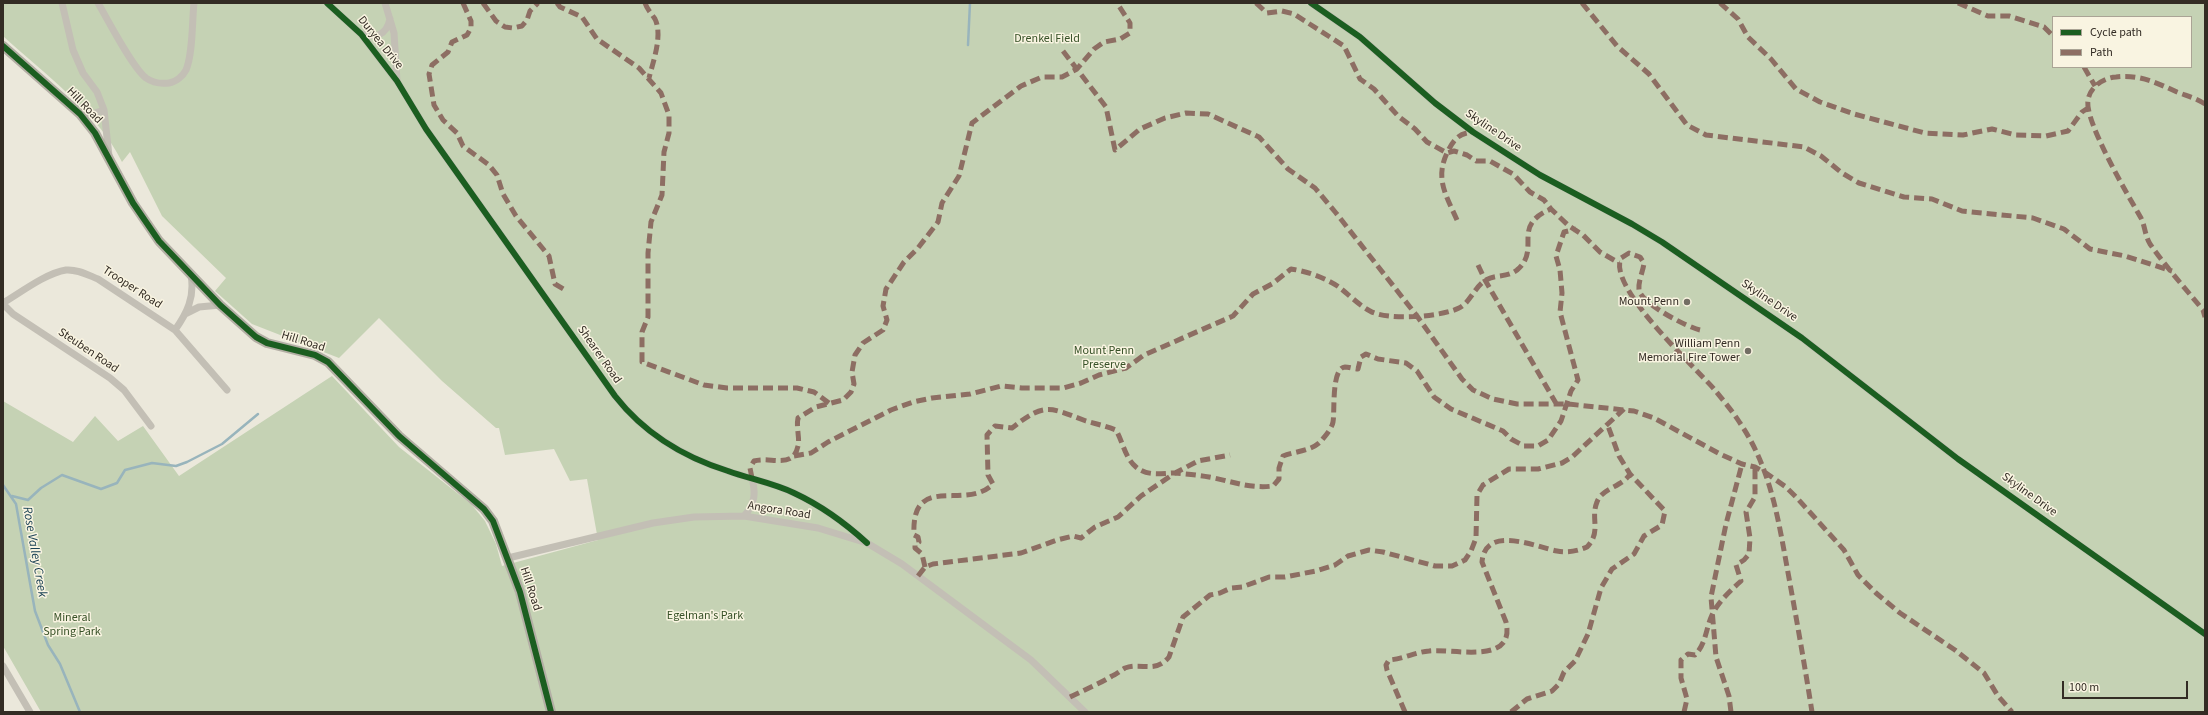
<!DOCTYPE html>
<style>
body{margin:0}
#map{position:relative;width:2208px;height:715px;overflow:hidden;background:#ebe8db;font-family:"Source Sans 3",sans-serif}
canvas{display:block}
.frame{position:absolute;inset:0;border:4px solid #332c24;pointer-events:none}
.legend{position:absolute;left:2052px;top:16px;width:140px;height:52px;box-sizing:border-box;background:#f9f4e1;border:1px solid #aaa495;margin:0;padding:5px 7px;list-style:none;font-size:12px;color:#332c24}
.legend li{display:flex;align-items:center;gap:8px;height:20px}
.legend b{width:20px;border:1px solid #aaa495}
.scale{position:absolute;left:2062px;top:681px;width:126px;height:18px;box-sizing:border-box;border:2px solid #332c24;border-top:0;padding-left:5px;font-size:12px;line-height:14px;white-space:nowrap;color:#332c24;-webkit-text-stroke:3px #f9f4e1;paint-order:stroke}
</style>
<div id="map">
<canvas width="2208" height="715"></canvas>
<div class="frame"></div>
<ul class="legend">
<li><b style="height:5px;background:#1b5e20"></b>Cycle path</li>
<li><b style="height:5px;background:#8d6e63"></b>Path</li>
</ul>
<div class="scale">100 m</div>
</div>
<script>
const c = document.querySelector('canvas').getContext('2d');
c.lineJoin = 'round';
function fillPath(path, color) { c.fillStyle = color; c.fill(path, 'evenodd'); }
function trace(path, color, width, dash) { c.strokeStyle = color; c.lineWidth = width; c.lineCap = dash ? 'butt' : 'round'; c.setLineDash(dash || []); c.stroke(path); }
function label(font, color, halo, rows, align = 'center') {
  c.font = font + ' "Source Sans 3",sans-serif'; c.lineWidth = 3; c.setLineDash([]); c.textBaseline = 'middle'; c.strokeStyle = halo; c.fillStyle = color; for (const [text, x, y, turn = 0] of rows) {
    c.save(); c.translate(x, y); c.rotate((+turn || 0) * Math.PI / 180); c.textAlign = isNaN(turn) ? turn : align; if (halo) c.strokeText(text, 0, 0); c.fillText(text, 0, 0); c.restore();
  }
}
const green = new Path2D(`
 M3 3H2205V712H41L3 646V401L73 442 95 416 118 441 143 426 179 476 332 376 399 447 471 504 485 521 496 544 502 566 598 540 587 479 570 481 554 449 505 455 499 428H496L442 381 379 318 339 358 252 324 215 291 226 278 162 216 130 152 122 162C98 112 43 73 3 36ZM2053 17H2191V67H2053Z`);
const stream = new Path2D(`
 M968 45 970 3
 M3 485 16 504 35 611 48 645 60 664 80 712
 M12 496 28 500 41 488 62 475 101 489 117 483 125 470 152 463 176 466 187 462 222 444 258 414`);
const street = new Path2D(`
 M62 3 73 50 83 73 97 92 104 110 109 156
 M98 3C108 20 132 67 146 78 153 83 161 84 169 83 176 82 183 76 186 70 193 54 192 21 194 3
 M327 3 361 34 397 81 426 129 615 396C644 433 683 457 728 471 750 479 773 483 794 493 822 506 844 522 867 543
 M385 3 394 33 397 81
 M1311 3 1360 37 1435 103 1473 132 1540 175 1632 224 1662 242 1802 338 1958 459 2205 634
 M361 34C376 38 386 36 390 19
 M80 114H92L104 110
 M3 303C20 293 46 273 66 270 77 269 88 275 98 279L175 330 227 390
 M3 304 13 314 110 378 124 390 151 426
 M187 313 199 307 220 305
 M175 330C187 313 195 297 191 275
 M744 516C755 504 756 493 752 478
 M508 558 653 523 694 517 744 516 818 528 867 543 902 564 1031 660 1085 712
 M3 666 30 712`);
const secondary = new Path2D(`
 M3 46 80 114 95 133 133 203 159 241 220 305 256 337 267 343 315 355 328 362 399 436 484 509 493 521 520 592 551 712`);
const quiet = new Path2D(`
 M463 3 471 21V28L467 35 452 42 448 52 432 65 429 74 434 105 443 120 457 133 463 146 489 165 497 175 503 194 516 216 549 256 555 284 567 291
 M483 3 496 21 505 27 513 28 522 26 527 20 530 11 538 3
 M557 3 560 7 582 17 597 39 639 68 661 93 669 115V133L664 152 662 195 651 222 648 253V317L642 332V362L704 385 727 388H797L814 392 829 403
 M645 3C647 9 651 13 655 19 663 35 653 62 649 78
 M1256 3 1267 13 1282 11 1294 14 1344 46 1360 79 1374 89 1398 116 1415 129 1427 142 1447 153 1454 151 1467 155 1476 161H1490L1513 174 1530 192 1544 200 1551 209 1569 226 1583 235 1600 252 1619 263
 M1582 3 1617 46 1649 74 1687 125 1706 135 1804 147 1821 156 1842 173 1859 183 1904 197 1932 199 1962 211 2033 218 2064 229 2090 249 2125 256 2172 271
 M1720 3 1738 19 1748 37 1771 59 1796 89 1820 102 1854 114 1925 133 1963 135 1992 129 2016 135 2046 136 2068 131 2082 112 2088 108
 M1958 3 1988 16H2009L2044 27 2053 36
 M1063 51 1106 107 1115 150 1140 129 1165 118 1186 113 1208 114 1259 137 1288 169 1315 188 1336 213 1417 316 1462 379 1473 390 1493 399 1517 404H1568L1634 411 1654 418 1720 454 1742 464 1755 467 1766 473 1786 487 1797 498 1844 550 1858 575 1876 593 1900 613 1955 650 1984 673 1998 696 2012 712
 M2084 67 2095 86
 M2205 104C2196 98 2187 96 2177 92 2157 83 2139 74 2116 77 2103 78 2090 87 2088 100 2084 121 2129 197 2141 218 2145 226 2145 236 2150 244 2166 267 2185 288 2203 310L2205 317
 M1457 220C1445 193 1434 177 1449 149 1455 138 1460 133 1473 132
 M1478 265 1485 280 1557 405
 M1700 330C1687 327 1642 304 1639 290 1638 281 1643 272 1644 263L1640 257 1629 253 1621 258C1607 287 1695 367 1714 389 1723 400 1733 412 1740 423 1772 470 1779 524 1789 578 1797 622 1805 667 1812 712
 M794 456 811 453 828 442 891 410 913 402 932 398 970 394 1001 386 1022 388H1063L1081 383 1099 375 1126 368 1144 355 1233 316 1253 294 1272 284 1291 269C1306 271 1326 278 1339 287 1349 295 1359 305 1370 311 1387 321 1441 317 1459 308 1470 303 1475 286 1486 280 1496 274 1507 278 1517 270 1542 249 1510 226 1551 209
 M752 478 750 468 754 461C770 456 793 470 798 446 800 438 796 428 798 418L816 407 843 400 851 392 854 384 852 372 855 355 863 343 883 330 887 320 883 306 886 289 904 262 918 248 938 222 942 203 959 176 972 123 1021 86 1042 77H1062L1077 69 1094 49 1104 42 1120 39 1130 33V23L1117 3
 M925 567 922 554 915 548V545L919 542 918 537 914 535C911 471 965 512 993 484L988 475 987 435 995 426 1012 428C1045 402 1049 407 1086 421 1096 424 1106 426 1116 430 1123 442 1125 458 1136 467 1148 477 1162 473 1175 473 1186 474 1198 475 1209 477 1231 481 1250 489 1273 486L1279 479V468L1283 456C1296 451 1313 451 1322 440 1326 435 1332 428 1333 422 1335 412 1331 368 1345 367 1349 367 1354 369 1358 369L1361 357 1366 354 1378 359 1406 363 1417 371 1434 397 1451 409 1503 431 1511 439 1524 446H1538L1548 440 1561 421 1571 391 1578 380 1560 312 1562 293 1560 270 1556 256 1564 232 1576 229
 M918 576 925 567 933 564 1021 553 1057 540 1073 536 1081 538 1095 527 1118 517 1141 496 1175 473 1198 461 1230 455
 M1070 697C1084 690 1099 684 1112 676 1117 674 1121 670 1125 668 1142 662 1155 674 1169 657L1183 617 1210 595 1220 593 1231 588 1242 587 1269 577H1285L1316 571 1335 565 1348 556 1369 550 1383 552 1435 566H1452L1465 560 1471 551 1476 538 1477 495 1483 485 1509 469H1538L1562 463 1572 457 1624 409
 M1405 712 1387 670 1386 665 1389 660C1403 659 1416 652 1429 651 1452 648 1516 666 1506 622L1482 562C1485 524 1536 547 1557 551 1567 553 1578 551 1587 547 1602 531 1590 519 1597 502 1602 488 1622 487 1630 474
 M1511 712 1527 699 1552 691 1559 684 1564 672 1575 661 1588 634 1601 588 1612 569 1634 554 1644 536 1662 525 1665 511 1630 474 1619 456 1608 426
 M1684 712 1687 699 1681 678V660L1688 654 1695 655C1706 644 1706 628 1712 615 1718 602 1730 591 1741 581L1736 565 1744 560 1749 554 1750 538 1746 512 1755 497V467
 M1731 712 1729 696 1716 657 1711 597 1726 524 1742 464`);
const cycleway = new Path2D(`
 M327 3 361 34 397 81 426 129 615 396C644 433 683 457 728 471 750 479 773 483 794 493 822 506 844 522 867 543
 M1311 3 1360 37 1435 103 1473 132 1540 175 1632 224 1662 242 1802 338 1958 459 2205 634
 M3 46 80 114 95 133 133 203 159 241 220 305 256 337 267 343 315 355 328 362 399 436 484 509 493 521 520 592 551 712`);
const markers = [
 [1687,302,4,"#736e64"],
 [1748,351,4,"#736e64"]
];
const parkNames = [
 ["Drenkel Field",1047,39],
 ["Mount Penn",1104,351],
 ["Preserve",1104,365],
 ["Egelman's Park",705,616],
 ["Mineral",72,618],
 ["Spring Park",72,632]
];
const streetNames = [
 ["Duryea Drive",380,43,51],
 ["Hill Road",84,106,46],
 ["Skyline Drive",1493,131,34],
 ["Trooper Road",132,288,33],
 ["Skyline Drive",1769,301,34],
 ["Hill Road",303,342,17],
 ["Steuben Road",88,351,34],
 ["Shearer Road",599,355,55],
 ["Skyline Drive",2029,495,36],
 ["Angora Road",779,511,9],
 ["Hill Road",530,589,72]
];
const poiNames = [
 ["Mount Penn",1679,302],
 ["William Penn",1740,344],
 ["Memorial Fire Tower",1740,358]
];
const waterNames = [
 ["Rose Valley Creek",34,552,80]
];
fillPath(green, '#c5d2b4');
trace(stream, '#98b4bc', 2.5);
trace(street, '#c3bfb5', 7);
trace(secondary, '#b4afa5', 10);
trace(quiet, '#8d6e63', 5, [10, 5]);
trace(cycleway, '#1b5e20', 6);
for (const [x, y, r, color] of markers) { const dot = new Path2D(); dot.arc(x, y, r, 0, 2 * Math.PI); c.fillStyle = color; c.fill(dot); trace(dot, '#f9f4e1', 1.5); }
label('12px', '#375127', '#f9f4e1', parkNames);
label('12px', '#332c24', '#f9f4e1', streetNames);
label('12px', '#332c24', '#f9f4e1', poiNames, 'right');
label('italic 13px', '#194154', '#f9f4e1', waterNames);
</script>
